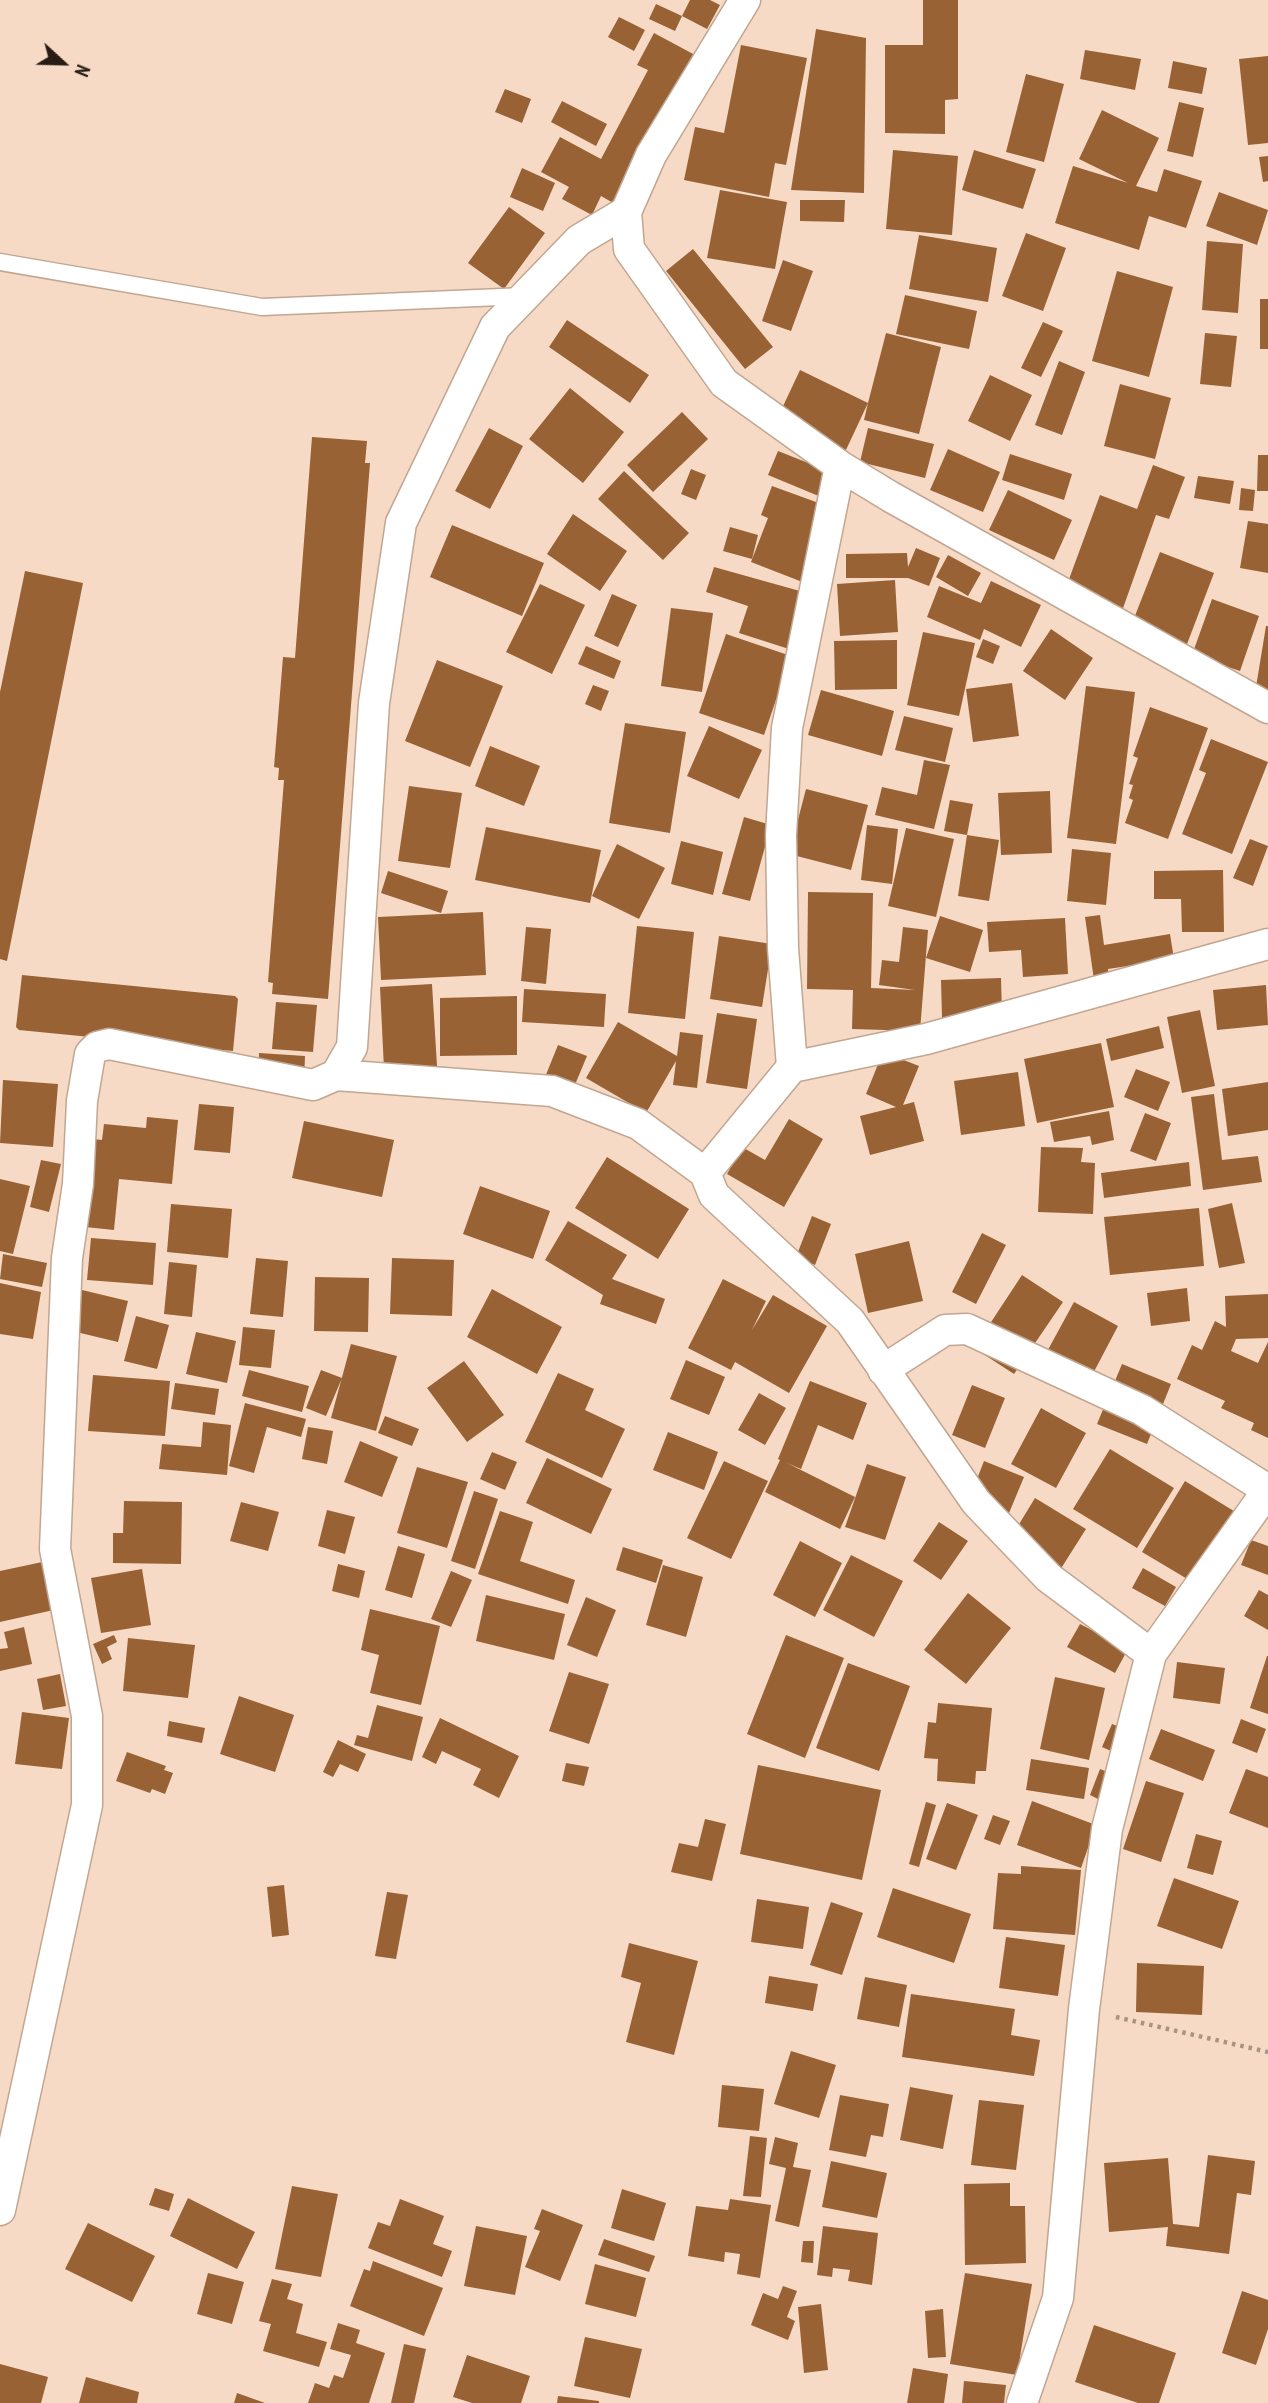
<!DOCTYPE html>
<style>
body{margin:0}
#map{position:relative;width:1268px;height:2403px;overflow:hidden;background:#f7dac5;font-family:"PT Sans Narrow",sans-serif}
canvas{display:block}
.north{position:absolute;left:28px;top:28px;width:70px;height:70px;-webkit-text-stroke:5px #f7dac5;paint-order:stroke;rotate:112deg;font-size:19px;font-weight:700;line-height:28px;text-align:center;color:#271d15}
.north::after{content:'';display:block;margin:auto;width:24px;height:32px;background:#271d15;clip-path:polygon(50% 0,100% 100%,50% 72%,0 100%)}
</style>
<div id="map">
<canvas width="1268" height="2403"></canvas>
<div class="north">N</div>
</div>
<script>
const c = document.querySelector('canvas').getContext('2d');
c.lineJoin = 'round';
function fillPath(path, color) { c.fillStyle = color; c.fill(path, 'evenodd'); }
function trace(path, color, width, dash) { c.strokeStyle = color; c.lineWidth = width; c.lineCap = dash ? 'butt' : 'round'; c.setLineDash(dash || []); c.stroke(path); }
const building = new Path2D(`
 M690 0H710L720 5 707 29 682 16Z
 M923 0H958V99L945 100V134L885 133V45H923Z
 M656 4 682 16 675 31 649 19Z
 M619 17 645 30 634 51 608 37Z
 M816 29 866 38 864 193 791 190Z
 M654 33 695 55 615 204 601 196 592 215 562 199 569 187 541 172 560 137 601 159 648 70 637 65Z
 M741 45 807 58 786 165 775 163 769 197 684 180 695 127 724 133Z
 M1085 50 1141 59 1135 90 1080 79Z
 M1268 56V143L1248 145 1239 59Z
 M1173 61 1207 68 1202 94 1168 88Z
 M1026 74 1064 84 1044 162 1006 152Z
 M505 89 531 99 522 123 495 112Z
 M562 101 607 124 596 146 551 122Z
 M1179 102 1204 108 1193 157 1167 151Z
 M1102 110 1159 138 1136 186 1157 192 1164 169 1202 181 1186 228 1149 216 1139 250 1055 223 1073 166 1128 183 1079 159Z
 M893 150 958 156 952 235 886 229Z
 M974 150 1036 169 1023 209 962 190Z
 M1268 156V181L1263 182 1259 157Z
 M522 168 555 183 543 211 510 197Z
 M720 190 787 202 775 269 707 258Z
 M1219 192 1268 210 1257 245 1206 226Z
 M800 200H845L844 222 800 221Z
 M509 207 545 233 504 289 468 263Z
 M1026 233 1066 248 1043 311 1002 296Z
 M919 235 997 248 988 302 909 289Z
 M1207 241 1243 244 1238 313 1202 310Z
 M693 249 773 347 745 369 666 271Z
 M783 260 813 271 791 331 762 321Z
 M1117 271 1173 287 1149 377 1092 361Z
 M905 295 977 311 969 349 896 334Z
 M1260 299H1268V349H1260Z
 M567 320 649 375 630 403 549 347Z
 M1043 322 1063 331 1041 377 1021 368Z
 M886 333 941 347 919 434 864 420 868 403 845 452 777 419 800 370 868 403Z
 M1205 333 1237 336 1231 387 1200 384Z
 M1059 361 1085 372 1062 435 1035 425Z
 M990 375 1032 395 1010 441 968 421Z
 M1120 384 1171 398 1155 459 1104 446Z
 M570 388 624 432 583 483 529 439Z
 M682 412 708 439 653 492 627 465Z
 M489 428 523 446 490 509 455 491Z
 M868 428 934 444 925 478 860 462Z
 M312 437 367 441 365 463H370L328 999 272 994 273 983 268 982 284 780H278L279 768 274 767 283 657 295 658Z
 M948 449 1000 472 983 512 930 490Z
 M778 451 831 472 821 497 768 475Z
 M1010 454 1072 474 1064 500 1002 480Z
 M1258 455H1268V491H1257Z
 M1153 465 1185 477 1169 519 1156 515 1122 611 1065 590 1100 495 1137 509Z
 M691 469 706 475 696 500 681 494Z
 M624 471 689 533 663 560 598 499Z
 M1198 476 1234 481 1230 504 1194 498Z
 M772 486 838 510 810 585 751 562 768 518 761 515Z
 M1241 488 1255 490 1253 511 1239 510Z
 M1008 490 1072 520 1054 560 989 530Z
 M573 514 627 551 600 591 547 554Z
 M1248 521 1268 524V573L1240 568Z
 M452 525 544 563 522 616 430 577Z
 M730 527 758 535 752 559 723 551Z
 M916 548 940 558 929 586 908 578H846V554L907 553 908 567Z
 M1160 552 1214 573 1184 652 1129 631Z
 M948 555 981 573 968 596 936 577Z
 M714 567 807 593 789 649 739 633 748 606 706 592Z
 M25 571 83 583 7 961 0 959V692Z
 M895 580 898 632 840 636 837 584Z
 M991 581 1041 605 1021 647 984 629 980 640 927 617 939 586 981 603Z
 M540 584 585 605 552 674 506 652Z
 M612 594 637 605 618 647 594 636Z
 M1212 599 1259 616 1240 671 1192 655Z
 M671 608 713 613 702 692 661 686Z
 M1266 626H1268V701L1254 699Z
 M1051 629 1093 658 1065 700 1023 671Z
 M923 632 975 643 959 716 907 705Z
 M726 634 791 656 764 735 699 713Z
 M983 639 1000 646 993 664 976 657Z
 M897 640V689L835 690 834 641Z
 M586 646 621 661 614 679 578 664Z
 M437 660 503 686 470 767 405 741Z
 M1012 683 1019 736 973 742 966 689Z
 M593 685 609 691 601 711 585 704Z
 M1086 686 1135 692 1116 844 1067 838Z
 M821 690 894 711 882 756 808 735Z
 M1150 707 1208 728 1168 839 1125 823 1133 800 1129 798 1133 785 1129 784 1138 758 1133 756Z
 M904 716 953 728 945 762 895 750Z
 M625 723 686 732 670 833 609 823Z
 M709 726 762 750 739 799 687 776Z
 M1211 739 1268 762 1232 854 1182 834 1206 773 1199 770Z
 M490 746 540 766 524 806 475 786Z
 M924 760 950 765 934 829 875 815 882 787 917 795Z
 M409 786 462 793 450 868 398 861Z
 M806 789 868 805 851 870 789 854Z
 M1050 791 1052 853 1001 855 998 793Z
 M950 800 973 804 967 835 944 831Z
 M744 817 771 825 750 901 722 894Z
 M867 825 898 829 892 884 861 880Z
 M486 827 601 850 590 903 475 880Z
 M906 828 954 839 936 917 888 906Z
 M967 835 999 840 989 901 958 896Z
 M1250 839 1268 846 1253 886 1233 878Z
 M681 841 723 852 713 895 671 884Z
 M617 844 665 868 639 919 592 896Z
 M1072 849 1111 853 1106 905 1067 901Z
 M1223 870 1224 932H1182L1181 899H1154V871Z
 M388 871 448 891 441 913 381 893Z
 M808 892 873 893 871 988 915 990 879 985 882 960 899 962 903 927 928 930 920 1031 852 1029 853 990 807 989Z
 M483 912 486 975 381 980 378 917Z
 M1100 915 1104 945 1170 934 1174 959 1108 969 1109 978 1094 980 1085 917Z
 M940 916 983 930 970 972 926 958Z
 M1065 918 1068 974 1023 977 1021 950 989 952 987 922Z
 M637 926 694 932 685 1019 628 1013Z
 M526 927 551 929 546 984 521 981Z
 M719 936 772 944 762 1007 710 999Z
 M22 975 235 996 238 999 233 1051 19 1030 16 1027Z
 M1001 978 1002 1016 942 1018 941 980Z
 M432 984 437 1066 384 1069 380 987Z
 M1266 985 1268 1025 1217 1030 1213 990Z
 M524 989 606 994 604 1027 522 1022Z
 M517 996V1055L440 1056V998Z
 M276 1002 317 1005 313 1052 272 1049Z
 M1200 1010 1215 1086 1182 1093 1167 1017Z
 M717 1013 757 1019 747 1089 706 1083Z
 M618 1022 677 1056 680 1032 703 1035 697 1088 673 1085 676 1061 646 1113 586 1078Z
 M1159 1026 1164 1048 1111 1061 1106 1039Z
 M1101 1043 1114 1107 1037 1123 1024 1059Z
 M558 1045 587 1056 569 1099 541 1087Z
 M883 1052 919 1066 903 1105 914 1102 924 1141 870 1155 860 1116 896 1107 866 1094Z
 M259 1053 305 1056 304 1083 258 1081Z
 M1136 1069 1170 1082 1158 1111 1124 1097Z
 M1018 1072 1025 1126 961 1135 954 1081Z
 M3 1080 58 1084 53 1147 0 1143Z
 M1268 1082V1130L1228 1136 1222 1089Z
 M1214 1094 1222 1160 1258 1156 1262 1182 1203 1190 1191 1097Z
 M199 1104 234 1107 230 1153 194 1150Z
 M1109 1111 1114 1140 1092 1145 1090 1136 1054 1142 1050 1122Z
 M1145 1113 1171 1123 1156 1161 1130 1151Z
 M147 1117 178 1120 172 1184 119 1179 114 1230 85 1227 93 1139 102 1140 104 1124 146 1128Z
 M789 1119 823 1139 784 1207 727 1174 742 1147 765 1160Z
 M304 1121 394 1140 382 1197 292 1178Z
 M1041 1147 1083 1148 1081 1162 1095 1163 1093 1214 1038 1212Z
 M607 1157 689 1209 658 1259 575 1208Z
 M41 1160 61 1164 49 1212 30 1207Z
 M1189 1162 1191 1186 1104 1198 1101 1173Z
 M0 1179 30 1186 13 1254 0 1251Z
 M480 1186 550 1211 533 1259 463 1234Z
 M1232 1203 1245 1263 1219 1268 1208 1209Z
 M171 1204 232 1209 228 1258 167 1252Z
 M1199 1208 1204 1266 1110 1275 1104 1217Z
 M812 1216 831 1224 815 1265 796 1257Z
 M568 1221 627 1255 612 1279 665 1299 656 1324 600 1304 603 1295 545 1260Z
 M982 1233 1006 1245 976 1304 952 1292Z
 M91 1238 156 1243 153 1285 87 1280Z
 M909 1241 923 1301 868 1313 855 1254Z
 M3 1254 47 1263 42 1287 0 1279Z
 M256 1258 288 1261 283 1317 250 1314Z
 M392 1258 454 1260 452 1316 390 1314Z
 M169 1262 197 1265 192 1317 164 1314Z
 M1022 1275 1063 1302 1014 1374 974 1348Z
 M315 1277 369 1278 368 1332 314 1331Z
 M723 1279 766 1301 752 1330 773 1295 827 1326 789 1393 735 1362 731 1370 688 1348Z
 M0 1283 41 1292 33 1339 0 1334Z
 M1187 1288 1190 1321 1151 1326 1147 1293Z
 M492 1289 562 1327 537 1374 467 1337Z
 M82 1290 128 1301 118 1342 72 1331Z
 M1268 1294V1338L1236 1339 1231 1351 1258 1363 1268 1342V1438L1251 1430 1254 1423 1221 1408 1225 1401 1177 1379 1192 1345 1202 1350 1215 1321 1226 1327 1225 1296Z
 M1074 1302 1118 1326 1088 1383 1043 1359Z
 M136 1316 169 1325 157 1369 124 1361Z
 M243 1327 275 1330 271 1368 239 1365Z
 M196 1332 236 1341 227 1383 186 1374Z
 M351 1344 397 1356 376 1431 331 1418Z
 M686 1360 725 1377 709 1415 670 1399Z
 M464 1361 504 1415 467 1442 427 1388Z
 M1122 1364 1171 1384 1147 1444 1097 1424Z
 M249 1370 309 1386 302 1412 242 1396Z
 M321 1370 342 1378 326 1416 306 1408Z
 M558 1373 594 1389 585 1410 625 1429 602 1478 525 1442Z
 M93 1375 170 1381 165 1436 88 1431Z
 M810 1381 867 1403 853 1440 818 1425 801 1469 787 1463 855 1497 840 1529 765 1492 780 1460 778 1459Z
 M175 1383 219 1389 215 1415 171 1409Z
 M972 1385 1005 1398 985 1448 952 1435Z
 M759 1393 786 1408 765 1445 738 1430Z
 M245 1403 306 1419 301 1437 267 1427 254 1473 229 1466Z
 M1041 1408 1086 1433 1056 1488 1011 1464Z
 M385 1416 419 1429 412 1446 378 1433Z
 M203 1422 231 1425 227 1475 159 1469 162 1444 201 1447Z
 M308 1427 333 1431 327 1464 302 1459Z
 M668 1432 718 1452 704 1490 653 1470Z
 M360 1441 398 1457 382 1497 344 1482Z
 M1110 1449 1174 1488 1137 1548 1073 1509Z
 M492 1452 517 1462 505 1490 480 1479Z
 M547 1458 612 1489 591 1534 526 1503Z
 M724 1461 768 1481 731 1559 687 1538Z
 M984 1461 1024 1477 1009 1513 970 1497Z
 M867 1464 906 1477 885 1540 845 1527Z
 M417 1467 468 1482 447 1548 397 1533Z
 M1185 1481 1237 1513 1194 1583 1142 1552Z
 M474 1491 498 1499 475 1569 451 1561Z
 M1035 1498 1086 1529 1060 1570 1010 1539Z
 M124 1501 182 1502 181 1564 113 1563V1533H123Z
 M241 1502 279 1512 268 1551 230 1541Z
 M327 1510 355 1517 345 1554 318 1546Z
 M500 1511 533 1522 520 1561 575 1580 568 1604 478 1574Z
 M939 1522 968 1541 941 1580 913 1561Z
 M1251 1540 1268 1546V1575L1241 1565Z
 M800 1541 842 1563 815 1617 773 1595Z
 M398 1546 425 1554 412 1598 385 1590Z
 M623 1547 663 1560 656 1583 616 1570Z
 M851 1555 903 1581 874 1637 823 1610Z
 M47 1561 58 1609 0 1622V1571Z
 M338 1564 365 1571 359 1598 332 1591Z
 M663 1565 703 1577 686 1637 646 1625Z
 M1143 1568 1176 1587 1165 1606 1132 1588Z
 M142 1569 151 1625 101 1633 91 1578Z
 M451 1571 472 1580 451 1627 431 1619Z
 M1259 1590 1268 1595V1630L1244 1616Z
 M968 1593 1011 1628 966 1684 924 1650Z
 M486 1595 565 1614 554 1660 476 1641Z
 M586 1597 616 1610 597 1657 567 1645Z
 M370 1609 440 1626 421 1705 370 1693 379 1655 361 1650Z
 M1080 1624 1128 1649 1115 1673 1067 1647Z
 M24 1627 32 1664 0 1671V1649L8 1648 4 1632Z
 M114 1635 117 1642 107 1647 112 1659 102 1664 93 1644Z
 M786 1635 844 1658 805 1758 747 1734Z
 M128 1638 195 1645 188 1698 123 1691Z
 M1267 1656H1268V1714L1250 1708Z
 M1177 1662 1225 1668 1220 1704 1173 1698Z
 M848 1663 910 1686 879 1771 816 1748Z
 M569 1672 609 1684 589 1744 549 1731Z
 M60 1674 66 1706 43 1710 37 1679Z
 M1055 1677 1105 1688 1089 1760 1040 1749Z
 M239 1696 294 1715 275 1772 220 1754Z
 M938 1703 992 1708 986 1771H976L975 1784 937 1781 938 1759 924 1758 928 1722 936 1723Z
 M377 1705 423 1717 412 1761 354 1745 357 1735 368 1738Z
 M22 1712 69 1718 62 1769 15 1764Z
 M440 1718 519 1756 499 1798 473 1785 481 1769 442 1751 436 1764 422 1757Z
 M1241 1719 1266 1729 1257 1753 1232 1743Z
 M169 1721 205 1728 202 1743 167 1736Z
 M1112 1724 1128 1730 1118 1754 1102 1747Z
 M1161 1729 1215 1750 1203 1781 1149 1759Z
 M338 1740 366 1754 358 1772 340 1764 333 1777 323 1772Z
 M127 1752 166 1766 164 1770 173 1773 165 1794 152 1789 150 1793 116 1781Z
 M1031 1759 1089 1768 1084 1799 1026 1790Z
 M566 1763 589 1767 584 1786 562 1781Z
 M758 1765 881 1790 862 1880 740 1854Z
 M1100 1769 1110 1773 1100 1800 1090 1795Z
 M1246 1769 1268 1777V1828L1229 1813Z
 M1146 1781 1184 1793 1161 1862 1123 1849Z
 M1032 1801 1096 1825 1081 1868 1017 1845Z
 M926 1802 936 1805 919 1867 909 1864Z
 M947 1803 978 1815 956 1870 926 1859Z
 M993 1815 1010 1821 1000 1845 984 1839Z
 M705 1819 726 1824 712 1881 671 1872 679 1843 698 1847Z
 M1196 1834 1222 1841 1213 1875 1187 1868Z
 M1021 1866 1081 1870 1075 1935 993 1929 998 1873 1021 1874Z
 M1174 1878 1239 1901 1222 1949 1157 1926Z
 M284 1885 289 1935 272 1937 267 1887Z
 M893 1888 971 1914 954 1963 877 1937Z
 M387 1892 408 1895 396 1959 375 1956Z
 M757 1899 809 1907 803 1949 751 1942Z
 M831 1902 863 1913 842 1975 810 1965Z
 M1006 1937 1065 1945 1058 1996 999 1988Z
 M629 1943 698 1961 674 2055 626 2042 641 1983 621 1977Z
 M1137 1963 1204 1966 1202 2015 1136 2012Z
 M769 1976 818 1984 813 2011 765 2003Z
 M865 1977 907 1985 899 2027 857 2019Z
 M911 1994 1015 2009 1011 2035 1040 2040 1034 2076 902 2057Z
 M791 2051 836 2065 819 2118 774 2104Z
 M722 2085 764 2089 759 2131 718 2127Z
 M910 2087 953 2095 943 2149 900 2140Z
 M840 2095 889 2104 883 2137 871 2135 866 2157 829 2150Z
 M979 2100 1024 2105 1016 2170 971 2165Z
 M750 2136 767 2138 761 2197 743 2196Z
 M775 2137 798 2143 793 2167 811 2170 799 2227 775 2221 786 2168 769 2164Z
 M1208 2155 1255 2161 1251 2195 1237 2193 1229 2254 1166 2246 1168 2227 1109 2232 1104 2163 1168 2158 1173 2224 1199 2227Z
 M831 2161 887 2173 877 2218 822 2207Z
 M1010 2183V2206H1025L1026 2263 965 2265 964 2184Z
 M292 2186 338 2194 321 2277 275 2269Z
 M155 2188 174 2194 169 2211 149 2205Z
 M622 2189 666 2203 654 2241 611 2228Z
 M188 2198 255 2232 237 2269 170 2236Z
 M400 2199 444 2216 433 2244 452 2251 442 2277 368 2248 378 2222 390 2226Z
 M730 2199 771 2205 760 2278 737 2274 740 2254 725 2252 724 2262 688 2256 696 2206 728 2210Z
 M542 2209 583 2225 560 2281 525 2267 540 2231 534 2229Z
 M88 2223 155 2256 132 2302 65 2269Z
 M476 2226 527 2236 515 2295 464 2286Z
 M823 2226 878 2233 872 2285 848 2281 850 2270 833 2268 832 2277 817 2275Z
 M604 2239 655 2256 649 2272 598 2255Z
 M803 2241H814L813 2263 801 2262Z
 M373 2261 443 2288 424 2336 350 2306 364 2269 370 2271Z
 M595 2264 646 2278 636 2317 585 2304Z
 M208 2273 244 2282 232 2324 197 2314Z
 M965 2273 1032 2284 1017 2375 950 2364Z
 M272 2279 292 2284 287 2299 303 2304 296 2333 327 2342 319 2367 263 2351 271 2324 259 2321Z
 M783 2286 797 2291 787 2317 795 2321 788 2340 751 2325 763 2293 778 2299Z
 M1242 2291 1268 2300V2329L1256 2365 1222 2353Z
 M821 2304 828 2370 804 2373 798 2307Z
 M943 2309 946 2357 928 2358 925 2311Z
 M338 2323 360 2330 356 2343 385 2353 369 2403H308L315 2383 329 2388 334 2375 343 2378 351 2355 330 2349Z
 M1094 2325 1176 2353 1159 2403H1138L1075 2382Z
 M585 2337 642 2349 630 2398 574 2386Z
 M404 2344 426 2349 414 2403H391Z
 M467 2355 530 2376 521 2403H472L453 2397Z
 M0 2364 48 2377 41 2403H0Z
 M913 2368 948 2374 944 2403H907Z
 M86 2377 139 2392 137 2403H79Z
 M964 2381 1006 2385 1004 2403H962Z
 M237 2393 265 2403H234Z
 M558 2396 599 2401V2403H557Z`);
const path = new Path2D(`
 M1116 2017 1268 2052`);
const service = new Path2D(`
 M0 262 262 307 525 296`);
const minor = new Path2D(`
 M745 0 651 155 626 212 629 249 724 383 840 466 891 497 1268 708
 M792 1067 783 948 781 835 787 728 840 466
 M336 1075 552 1091 638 1124 705 1173 714 1195 850 1321 976 1502 1049 1578 1151 1654
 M705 1173 792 1067 926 1039 1268 944
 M883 1370 945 1330 967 1329 1142 1410 1268 1490
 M0 2210 87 1805V1716L55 1549 67 1258 78 1184 82 1101 90 1054 97 1047 109 1044 313 1085 336 1075 352 1047 374 703 401 523 495 327 579 240 626 212
 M1022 2403 1058 2298 1084 2009 1107 1829 1151 1654 1268 1490`);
fillPath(building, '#986235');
trace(service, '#c1a691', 19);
trace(minor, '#c1a691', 33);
trace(path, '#a99383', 4.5, [3.5, 5]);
trace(service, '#fff', 16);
trace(minor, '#fff', 30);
</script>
